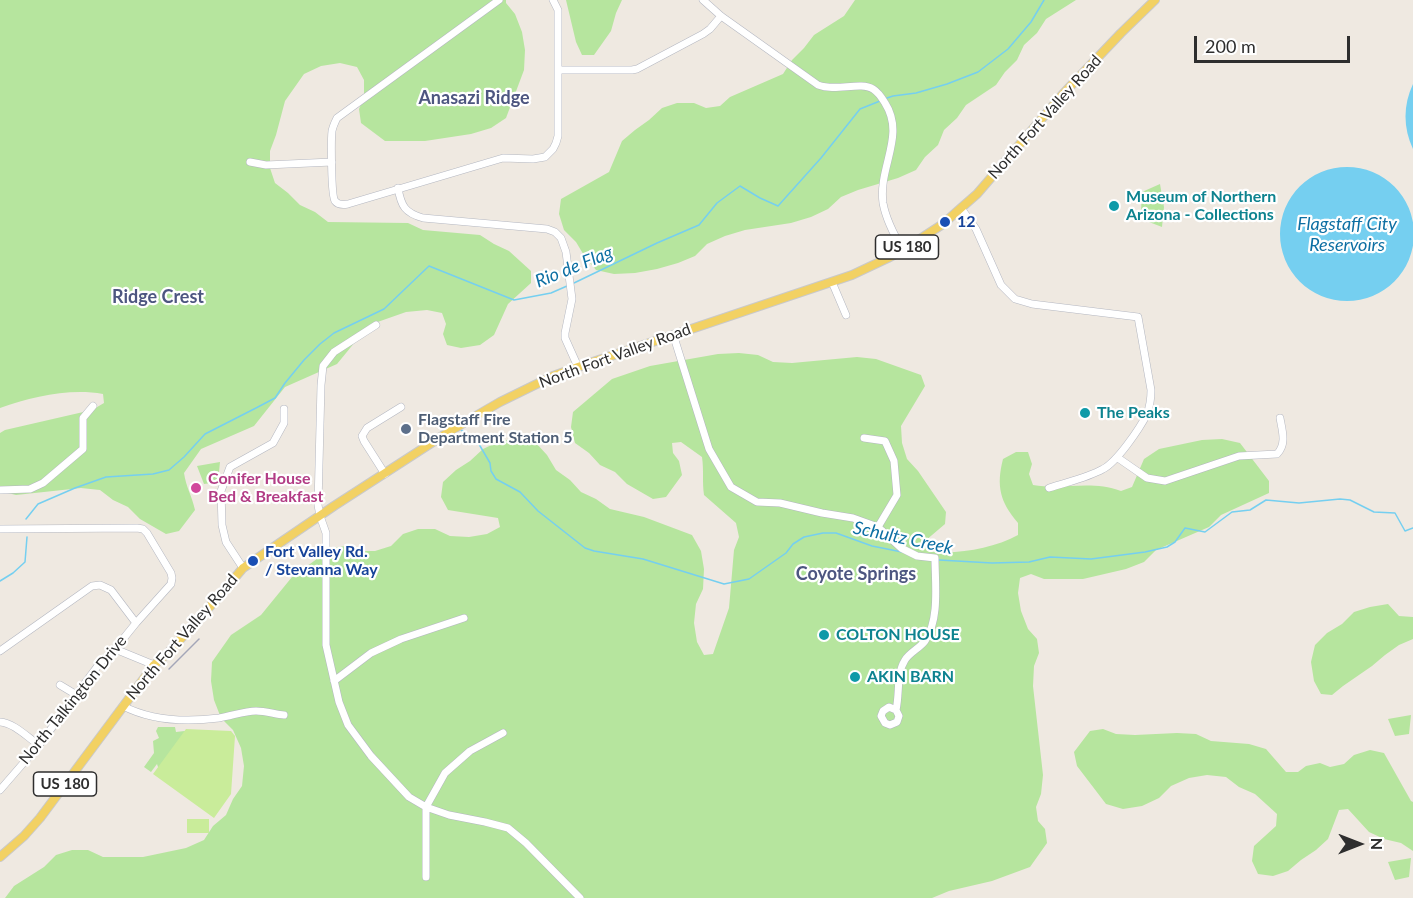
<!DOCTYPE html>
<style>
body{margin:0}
#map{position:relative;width:1413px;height:898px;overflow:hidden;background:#efe9e1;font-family:Lato,sans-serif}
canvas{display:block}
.north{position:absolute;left:1329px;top:814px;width:60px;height:60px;-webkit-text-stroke:4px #fff;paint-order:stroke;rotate:90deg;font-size:16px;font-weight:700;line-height:24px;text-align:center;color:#2e2e2e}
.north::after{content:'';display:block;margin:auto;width:21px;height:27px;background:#2e2e2e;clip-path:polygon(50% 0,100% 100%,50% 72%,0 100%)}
.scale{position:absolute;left:1194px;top:36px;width:156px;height:27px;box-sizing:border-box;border:3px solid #2e2e2e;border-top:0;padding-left:8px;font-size:18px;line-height:21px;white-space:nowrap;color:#2e2e2e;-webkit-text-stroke:4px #fff;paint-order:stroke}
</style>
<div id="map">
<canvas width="1413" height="898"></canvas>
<div class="north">N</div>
<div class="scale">200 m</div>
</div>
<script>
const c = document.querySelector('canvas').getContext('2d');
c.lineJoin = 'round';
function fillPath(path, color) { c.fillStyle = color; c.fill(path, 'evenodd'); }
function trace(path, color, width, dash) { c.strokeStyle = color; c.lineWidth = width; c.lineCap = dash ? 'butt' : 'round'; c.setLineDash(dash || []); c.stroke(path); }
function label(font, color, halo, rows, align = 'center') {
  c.font = font + ' Lato,sans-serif'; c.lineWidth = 4.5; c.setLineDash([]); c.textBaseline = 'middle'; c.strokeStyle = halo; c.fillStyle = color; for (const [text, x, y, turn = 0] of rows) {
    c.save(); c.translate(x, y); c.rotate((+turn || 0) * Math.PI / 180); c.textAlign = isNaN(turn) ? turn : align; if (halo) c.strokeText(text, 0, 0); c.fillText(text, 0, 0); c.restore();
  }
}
const green = new Path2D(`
 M0 0H506V3L515 14 522 32 525 50 524 70 506 118 491 128 471 134 425 141H385L361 123 359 109 364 97V80L357 67 340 63 321 66 304 74 285 101 276 135 270 151V168L275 183 288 193 300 205 315 212 328 222 408 223 423 230 480 235 494 244 509 251 531 271V283L508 304 494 335 480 345 461 348 447 345 443 334 446 324 442 313 427 310 406 312 369 325 337 364 285 387 254 426 201 449 184 473C186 487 192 496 195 510L179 531 166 534 140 519 128 507 113 500 100 490 81 488 16 495 0 491V433L5 430 92 410 104 403 103 394C69 388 32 397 0 408Z
 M566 0H622L616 13 611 31 594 55H582L576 42Z
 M855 0H1076L1046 19 1037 33 1024 45 1017 60 1005 72 996 85 966 105 957 118 944 130 938 145 925 157 916 170 898 178 858 190 841 197 828 209 811 217 791 223 745 230 725 236 707 244 695 256 678 263 657 269 635 273 614 274 596 270 585 257 576 242 564 230 559 214 561 199 609 172 622 141 635 130 649 120 662 108 677 103H694L706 108 720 106 730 97 783 74 792 60 804 48 814 35 844 16Z
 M1160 184 1164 207 1162 227 1149 222 1141 211 1142 192Z
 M739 353 758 355 773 362 792 363 857 357 876 359 921 375 925 386 901 426 902 443 907 459 918 471 946 512 945 524 925 541 927 551C956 555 992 549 1018 535V523C1000 502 996 486 1003 459L1016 452H1028L1032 464 1029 474 1033 485C1064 490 1091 480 1121 491L1132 487 1144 459 1159 449 1202 440 1222 439 1240 443 1269 481V493L1221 515 1209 527 1156 550 1144 562 1126 569 1083 579H1044L1031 574 1020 578 1018 593 1021 611 1028 629 1037 639 1039 653 1034 666 1033 686 1043 775 1041 794 1036 807 1038 821 1045 829 1047 843 1030 867 992 881 949 891 932 898H5L14 886 44 867 56 855 72 850H88L103 857H143L186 848 204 840 213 826 226 815 233 799 242 786 244 766 241 748 233 730 221 718 214 700 211 681 212 662 231 635 261 615 292 577 332 548 346 546 359 551H375L391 546 403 534 418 529H435L450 536 469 537 487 534 500 527 498 518 448 510 441 497 443 482 456 470 470 461 483 449 500 441 518 438 536 443 547 455 556 470 570 480 581 492 596 499 610 509 644 517 692 535 701 551 704 569 703 589 696 604 694 623 697 642 704 655 713 654 729 608 734 550 739 537 736 523 704 495C702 482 704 471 702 457L681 442 672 443 673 453 679 461 682 475 666 497 653 499 627 484 615 472 600 465 589 453 575 443 571 427 573 412 612 379 650 366 718 354Z
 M220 462 218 482 204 484 197 466Z
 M1388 604 1399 616 1413 617V639L1399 645 1385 655 1372 666 1343 686 1332 695 1321 694 1314 681 1311 662 1315 645 1327 633 1342 624 1354 612 1370 607Z
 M1411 715 1409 734 1395 736 1388 719Z
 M158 727H175L176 732 193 730 161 776 157 764 151 772 144 767 154 753 153 741 159 738 156 731Z
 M1103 729 1116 734 1135 735 1177 733 1196 734 1211 741 1249 744 1266 749 1286 772H1298L1306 766 1320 763 1330 767 1344 764 1354 755 1370 750 1384 753 1411 801 1413 802V851L1401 843 1384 839 1369 832 1348 809 1339 810 1328 839 1316 850 1301 860 1288 871 1273 876 1258 874 1252 861 1254 846 1276 826 1277 814 1255 794 1239 787 1226 777 1207 775 1189 778 1171 786 1159 798 1142 806 1123 809 1106 804 1077 766 1074 752 1090 731Z
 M1411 858 1409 877 1395 880 1388 862Z`);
const pitch = new Path2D(`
 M186 729 231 731 235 736 231 794 214 818 153 774Z
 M187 819H209V833H187Z`);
const water = new Path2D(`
 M1413 84V149C1403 128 1403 105 1413 84Z
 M1280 234a67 67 0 1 1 134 0a67 67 0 1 1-134 0Z`);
const stream = new Path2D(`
 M887 98 893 96 916 93 947 84 978 72 1008 49 1031 22 1044 0
 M574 283 657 243 699 225 717 203 740 186 760 198 778 206 821 158 860 109 880 101
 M461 430 476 439 490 463 491 471 496 479 520 492 538 511 585 548 594 551 643 559 724 584 749 579 786 553 793 544 804 537 823 533H836L872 546 902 552
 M26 519 38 504 75 488 106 477 153 474 169 470 184 457 205 434 256 408 275 398 285 383 304 360 320 344 334 333 384 309 429 266 514 300 551 293 567 286
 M939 560 992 563 1029 562 1050 557 1091 559 1145 552 1167 547 1175 542 1185 528 1205 532 1232 512 1250 510 1266 500 1299 503 1340 499 1350 500 1374 512 1395 513 1405 531 1413 528
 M0 581 13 573 25 562 27 537`);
const minor = new Path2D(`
 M499 0 337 118C335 122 333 126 332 131 331 140 331 196 335 201 338 205 343 205 348 204L503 158 533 159 545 157 553 149 556 143 558 136V10L553 0
 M703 0 721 16 818 85C836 92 860 81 873 89 878 92 882 98 885 103 906 136 878 167 883 203 886 220 894 235 903 250
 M558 70H632L637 69 703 34 710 29 721 16
 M250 162 266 165 332 162
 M398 188C401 206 405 213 423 218L547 229 555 232 561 238 566 252 572 299 565 333V338L578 367
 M961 208 976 229 1001 285 1015 299 1032 304 1138 317 1151 390C1151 398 1150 406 1147 414 1140 428 1117 462 1103 469 1087 478 1067 482 1049 488
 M832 282 846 315
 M376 325 334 352 323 366 321 385 318 505 320 516 326 533V645L339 702 348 725 371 756 409 797 426 807 449 815 485 822 508 828 526 843 580 898
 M673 334 709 449 731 487 757 502 780 503 822 513 853 518 878 527 901 548 917 556 935 558C935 583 940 619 925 641 920 648 910 652 905 660 896 674 900 693 896 710L889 707 883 711 881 716 885 723 890 725 897 722 899 716 896 710
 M864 438 885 441 894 461 897 495 878 527
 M1118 458 1147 478 1165 481 1239 456 1277 454C1287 444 1282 430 1280 418
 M385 474 364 441 362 436 367 428 401 407
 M0 490 30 489 43 483 83 449V418L93 406
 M0 529 137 528 143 529 147 533 171 573 172 578 171 584 136 623 115 649 100 663 39 745 0 790
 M243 568 226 542 222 525 221 491 230 467 273 443 284 423V409
 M115 649 154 665
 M0 651 92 586 100 585 111 590 136 623
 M334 681 371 653 401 639 464 618
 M60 685 75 694
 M123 706C152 721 188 722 219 718 232 716 244 711 256 711 265 711 275 714 284 715
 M0 722C14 723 27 737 39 745
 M426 877V807L445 773 470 751 503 733`);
const major = new Path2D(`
 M0 857 24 836 40 818 154 665 167 654 215 601 243 568 334 506 450 431 500 402 553 376 578 367 852 275 888 258 903 250 943 224 961 208 977 194 1063 94 1121 33 1155 0`);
const rail = new Path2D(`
 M169 669 199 639`);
const markers = [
 [1114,206,6,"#0f9aa8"],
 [945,222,6,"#1a4fb4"],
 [1085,413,6,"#0f9aa8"],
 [406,429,6,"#5c6f8a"],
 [196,488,6,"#d1479c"],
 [253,561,6,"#1a4fb4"],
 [824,635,6,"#0f9aa8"],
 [855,677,6,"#0f9aa8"]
];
const shields = [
 [907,247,63],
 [65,784,63]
];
const shieldNames = [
 ["US 180",907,247],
 ["US 180",65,784]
];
const streetNames = [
 ["North Fort Valley Road",1045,117,-48],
 ["North Fort Valley Road",615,356,-20],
 ["North Fort Valley Road",182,637,-49],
 ["North Talkington Drive",73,700,-51]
];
const cultureNames = [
 ["Museum of Northern",1126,197],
 ["Arizona - Collections",1126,215],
 ["The Peaks",1097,413],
 ["COLTON HOUSE",836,635],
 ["AKIN BARN",867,677]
];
const transitNames = [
 ["12",957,222],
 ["Fort Valley Rd.",265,552],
 ["/ Stevanna Way",265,570]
];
const serviceNames = [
 ["Flagstaff Fire",418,420],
 ["Department Station 5",418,438]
];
const hotelNames = [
 ["Conifer House",208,479],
 ["Bed & Breakfast",208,497]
];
const neighbourhoodNames = [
 ["Anasazi Ridge",474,98],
 ["Ridge Crest",158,297],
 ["Coyote Springs",856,574]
];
const waterNames = [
 ["Flagstaff City",1347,224],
 ["Reservoirs",1347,245],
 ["Rio de Flag",574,267,-22],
 ["Schultz Creek",903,538,12]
];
fillPath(green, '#b6e59e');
fillPath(pitch, '#c9ec9a');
fillPath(water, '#75cff0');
trace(stream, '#75cff0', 1.5);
trace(minor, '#b4b7c1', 8);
trace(major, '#c9c9c9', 10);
trace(minor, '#fff', 7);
trace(major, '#f2d163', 8);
trace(rail, '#a3a6b8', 1.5);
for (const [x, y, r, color] of markers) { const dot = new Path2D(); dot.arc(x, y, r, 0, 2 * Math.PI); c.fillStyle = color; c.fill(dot); trace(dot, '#fff', 2); }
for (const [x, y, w] of shields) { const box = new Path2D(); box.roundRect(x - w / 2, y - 12, w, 24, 4.5); c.fillStyle = '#fff'; c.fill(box); trace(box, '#2e2e2e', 1.5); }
label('bold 15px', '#2e2e2e', null, shieldNames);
label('16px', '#2e2e2e', '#fff', streetNames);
label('bold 16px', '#0d838f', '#fff', cultureNames, 'left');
label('bold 16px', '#164399', '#fff', transitNames, 'left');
label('bold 16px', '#4e5e75', '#fff', serviceNames, 'left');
label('bold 16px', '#b23c85', '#fff', hotelNames, 'left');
label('bold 18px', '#4d5680', '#fff', neighbourhoodNames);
label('italic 18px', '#0d6fa3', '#fff', waterNames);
</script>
